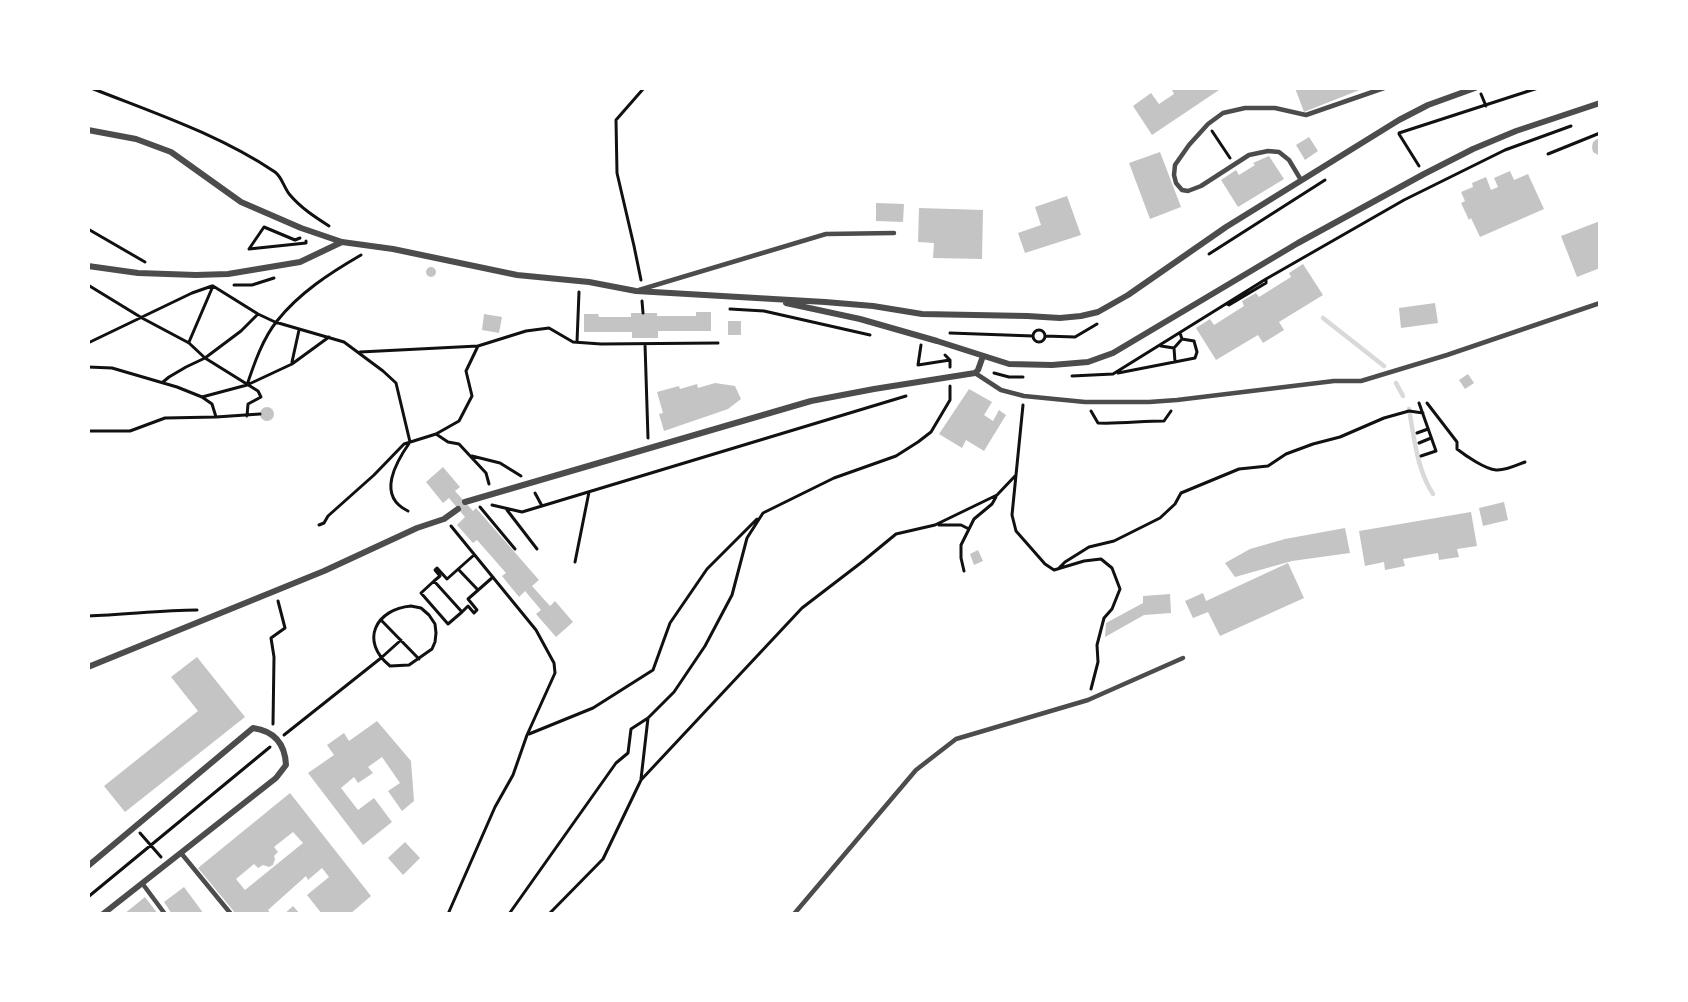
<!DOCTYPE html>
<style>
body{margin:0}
#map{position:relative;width:1688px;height:1002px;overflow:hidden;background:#fff;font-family:Montserrat,sans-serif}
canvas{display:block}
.frame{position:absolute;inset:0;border:90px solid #fff;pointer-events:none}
</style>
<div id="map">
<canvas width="1688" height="1002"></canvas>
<div class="frame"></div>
</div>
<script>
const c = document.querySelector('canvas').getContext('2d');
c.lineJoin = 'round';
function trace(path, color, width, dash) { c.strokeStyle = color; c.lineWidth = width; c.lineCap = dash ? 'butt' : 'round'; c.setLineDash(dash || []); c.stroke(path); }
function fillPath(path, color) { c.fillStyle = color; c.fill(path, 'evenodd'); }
const stream = new Path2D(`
 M1323 318 1384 366
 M1396 383 1403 396
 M1409 409C1414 437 1417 470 1433 494`);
const building = new Path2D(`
 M1171 88H1222L1152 135 1133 106 1151 93 1159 104 1174 94Z
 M1295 88H1362V89L1304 112Z
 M1309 137 1318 151 1305 160 1296 145Z
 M1597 139H1600V156L1593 152 1592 147 1593 142Z
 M1160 152 1181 207 1150 219 1129 163Z
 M1269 156 1284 179 1238 207 1221 180 1236 170 1239 175 1255 165 1253 163Z
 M1510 171 1514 180 1528 174 1544 209 1480 237 1471 218 1469 220 1461 203 1465 201 1461 192 1473 187 1472 183 1486 177 1491 190 1498 187 1494 178Z
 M1067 196 1081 235 1025 253 1018 233 1041 225 1035 207Z
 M876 203 904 204 903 222 876 221Z
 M919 208 983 210 982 259 933 258 934 243 918 242Z
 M1600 221V268L1577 277 1561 236Z
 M1303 264 1323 295 1279 322 1284 330 1263 343 1258 335 1216 360 1196 328 1210 319 1214 325 1244 306 1242 301 1256 293 1259 297 1291 277 1289 273Z
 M426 272a5 5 0 1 1 10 0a5 5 0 1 1-10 0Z
 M1435 303 1438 323 1401 328 1399 308Z
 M696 312H711V331H658V338H632V332H584V314H598L599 317H631V313H657V316H696Z
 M484 314 502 317 499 333 482 330Z
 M728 321H741V335H728Z
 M1468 374 1474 383 1465 389 1459 380Z
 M715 383 735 386 741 399 728 409 664 431 659 414 663 413 657 392 679 386 680 389 697 384 698 388Z
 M969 389 992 402 984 415 993 421 999 410 1006 415 984 451 966 440 962 448 939 434Z
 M260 414a7 7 0 1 1 14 0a7 7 0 1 1-14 0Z
 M443 467 460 487 455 491 473 511 476 508 539 580 532 586 550 606 555 601 573 622 556 637 536 614 541 610 525 591 519 597 502 576 506 573 477 540 473 543 457 525 465 517 449 498 443 503 426 482Z
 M1504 502 1508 520 1483 526 1479 508Z
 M1471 512 1477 546 1457 549 1459 557 1439 560 1438 553 1403 559 1405 566 1385 570 1384 562 1365 566 1359 531Z
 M1345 528 1350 553 1292 561 1235 577 1225 563 1250 549 1285 539Z
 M978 550 983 561 974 565 970 554Z
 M1288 563 1304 598 1220 636 1208 612 1193 618 1185 601 1203 593 1206 601Z
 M1170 594 1171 613 1144 615 1105 637 1106 623 1143 603V596Z
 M197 657 245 717 125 812 104 786 198 711 171 677Z
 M377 721 411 761 414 801 402 811 388 791 400 783 382 757 368 767 373 773 358 783 354 777 341 788 358 810 374 798 392 822 363 845 308 773 334 755 327 745 344 733 349 741Z
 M290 793 371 896 350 914H322L307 895 329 877 322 868 308 880 306 876 268 910 271 914H236L198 868ZM293 832 303 843 245 890 236 879 254 864 258 868 263 865 269 867 273 865 275 859 274 856 278 852 274 847Z
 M405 842 420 858 403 875 388 858Z
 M184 887 204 914H172L164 902Z
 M145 897 158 914H124Z
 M293 906 300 914H284Z`);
const path = new Path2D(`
 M91 88C154 113 218 134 275 172 282 177 284 188 290 195 301 208 315 217 329 226
 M1481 94 1486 106
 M1212 131 1230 158
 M1399 133 1538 88
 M1399 134 1419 166
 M1548 154 1600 133
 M88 229 145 262
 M300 238 295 240 264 227 249 249 306 243V241
 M1209 254 1325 180
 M641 280 634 246 617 173 616 120 644 88
 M88 285 142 318 189 343 205 358 258 391 261 397 248 404 247 416
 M234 285H252L274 278
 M213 286 258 314 275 322 344 342 383 371 396 383 410 442C396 462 376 496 408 511
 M642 301 643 313
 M1227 304 1229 305 1266 283V279
 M730 309 764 311 870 335
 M1033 336a6 6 0 1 1 12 0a6 6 0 1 1-12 0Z
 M950 333 1033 336
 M1045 336 1075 337 1097 324
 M189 342 213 286
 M577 342 579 292
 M88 343 192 293 212 286
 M645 344 648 438
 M921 345 918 365 950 360
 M1161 346 1174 348 1175 362
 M1174 348 1182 339 1180 333
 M360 352 478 346
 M945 355 950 360V367
 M292 362 299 330
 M88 367 112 368 177 387 202 397 212 404 216 417 260 414
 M994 373 1009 377H1023
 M1118 373 1195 358 1197 352 1194 341 1182 339
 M1072 376 1113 374 1266 279 1404 200 1505 150 1571 126
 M163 382 169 377 186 367 205 358 241 331 258 314
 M247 385C254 364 263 338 277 321 299 293 330 273 361 255
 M202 397 247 385 292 364 329 337
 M1419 403 1436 451 1421 456
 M1427 403 1457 442V449C1466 456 1485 469 1496 470 1505 471 1517 465 1525 462
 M1023 405 1012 515 1016 531 1045 564 1054 570 1084 561 1101 559 1112 568 1120 589 1112 609 1104 618 1097 645 1098 662 1091 689
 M1091 411 1098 423C1120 424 1142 421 1164 421L1171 411
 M88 431H130L165 418 216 417
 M1417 433 1428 429
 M436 434 448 442 459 444 486 473 489 484
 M1419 443 1431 438
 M472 456 500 463 521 476
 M535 493 542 506
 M492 505 522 512 906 396
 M480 507 515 549
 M507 510 537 549
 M319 525 324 523 328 516 374 475 404 444 436 434 459 421 472 396 466 371 478 346 526 331 549 328 573 342 601 344 718 343
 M939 525H961L969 529
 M575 562 589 492
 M458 569 478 590
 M1058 569 1065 562 1089 547 1114 541 1160 518 1175 504 1181 493 1239 469 1268 466 1286 454 1313 444 1340 437 1384 418 1409 411 1423 413
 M964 571 961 558V545L974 519 992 504 996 497
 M434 581 462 612 448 624 421 593Z
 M434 581 440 576 435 570 437 568 447 579 474 555
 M411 606 421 608 429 615 435 624 436 633 435 642 432 649 409 665 390 666C359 641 376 609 411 606Z
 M462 612 468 606 474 613 477 610 468 599 493 577
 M88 616C125 615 161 610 197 610
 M381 620 419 659
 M273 724 274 657 271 638 285 628 278 601
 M529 734 593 708 653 670 670 623 707 569 757 519
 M284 735 381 658 401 640
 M641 779 648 718
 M140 833 161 857
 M88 897 270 747
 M448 914 495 807 513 775 527 735 555 673 554 663 536 630 451 526
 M509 914 616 763 628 753 631 729 648 718 674 692 705 646 732 595 747 538 763 513 834 478 896 456 918 442 931 432 950 400V386
 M549 914 603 859 641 780 802 608 862 562 896 534 935 525 997 495 1016 475`);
const service = new Path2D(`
 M1301 180 1289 160 1279 152 1268 151 1249 155 1201 186 1188 191 1182 190 1176 183 1174 175 1175 165 1189 145 1208 124 1223 113 1245 108H1275L1306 115 1384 88
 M639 290 826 234 894 233
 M975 373 1001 390 1024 396 1085 402H1149L1177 400 1334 381H1361L1447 355 1600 303
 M181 853 231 914
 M142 883 165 914
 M794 914 916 770 956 739 1088 700 1183 658`);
const minor = new Path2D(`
 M88 130 136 139 171 152 241 202 301 228 342 242 393 249 517 275 589 282 636 291 825 302 873 306 922 314 1027 316 1060 318 1081 316 1098 312 1128 295 1226 227 1399 120 1428 105 1475 88
 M88 266 138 273 196 275 228 274 300 262 342 242
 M786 303 860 319 937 341 1009 364 1052 365 1088 362 1113 353 1298 243 1424 174 1473 149 1516 131 1600 103
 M465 502 811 401 874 389 975 373 978 370 983 356
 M88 667 324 571 417 528 444 519 458 509
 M88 866 253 728C274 731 285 743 286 765L276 778 103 914`);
trace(stream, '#d9d9d9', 4.5);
fillPath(building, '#c4c4c4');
trace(path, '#111', 3);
trace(service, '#4c4c4c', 4.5);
trace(minor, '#4c4c4c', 6);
</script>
